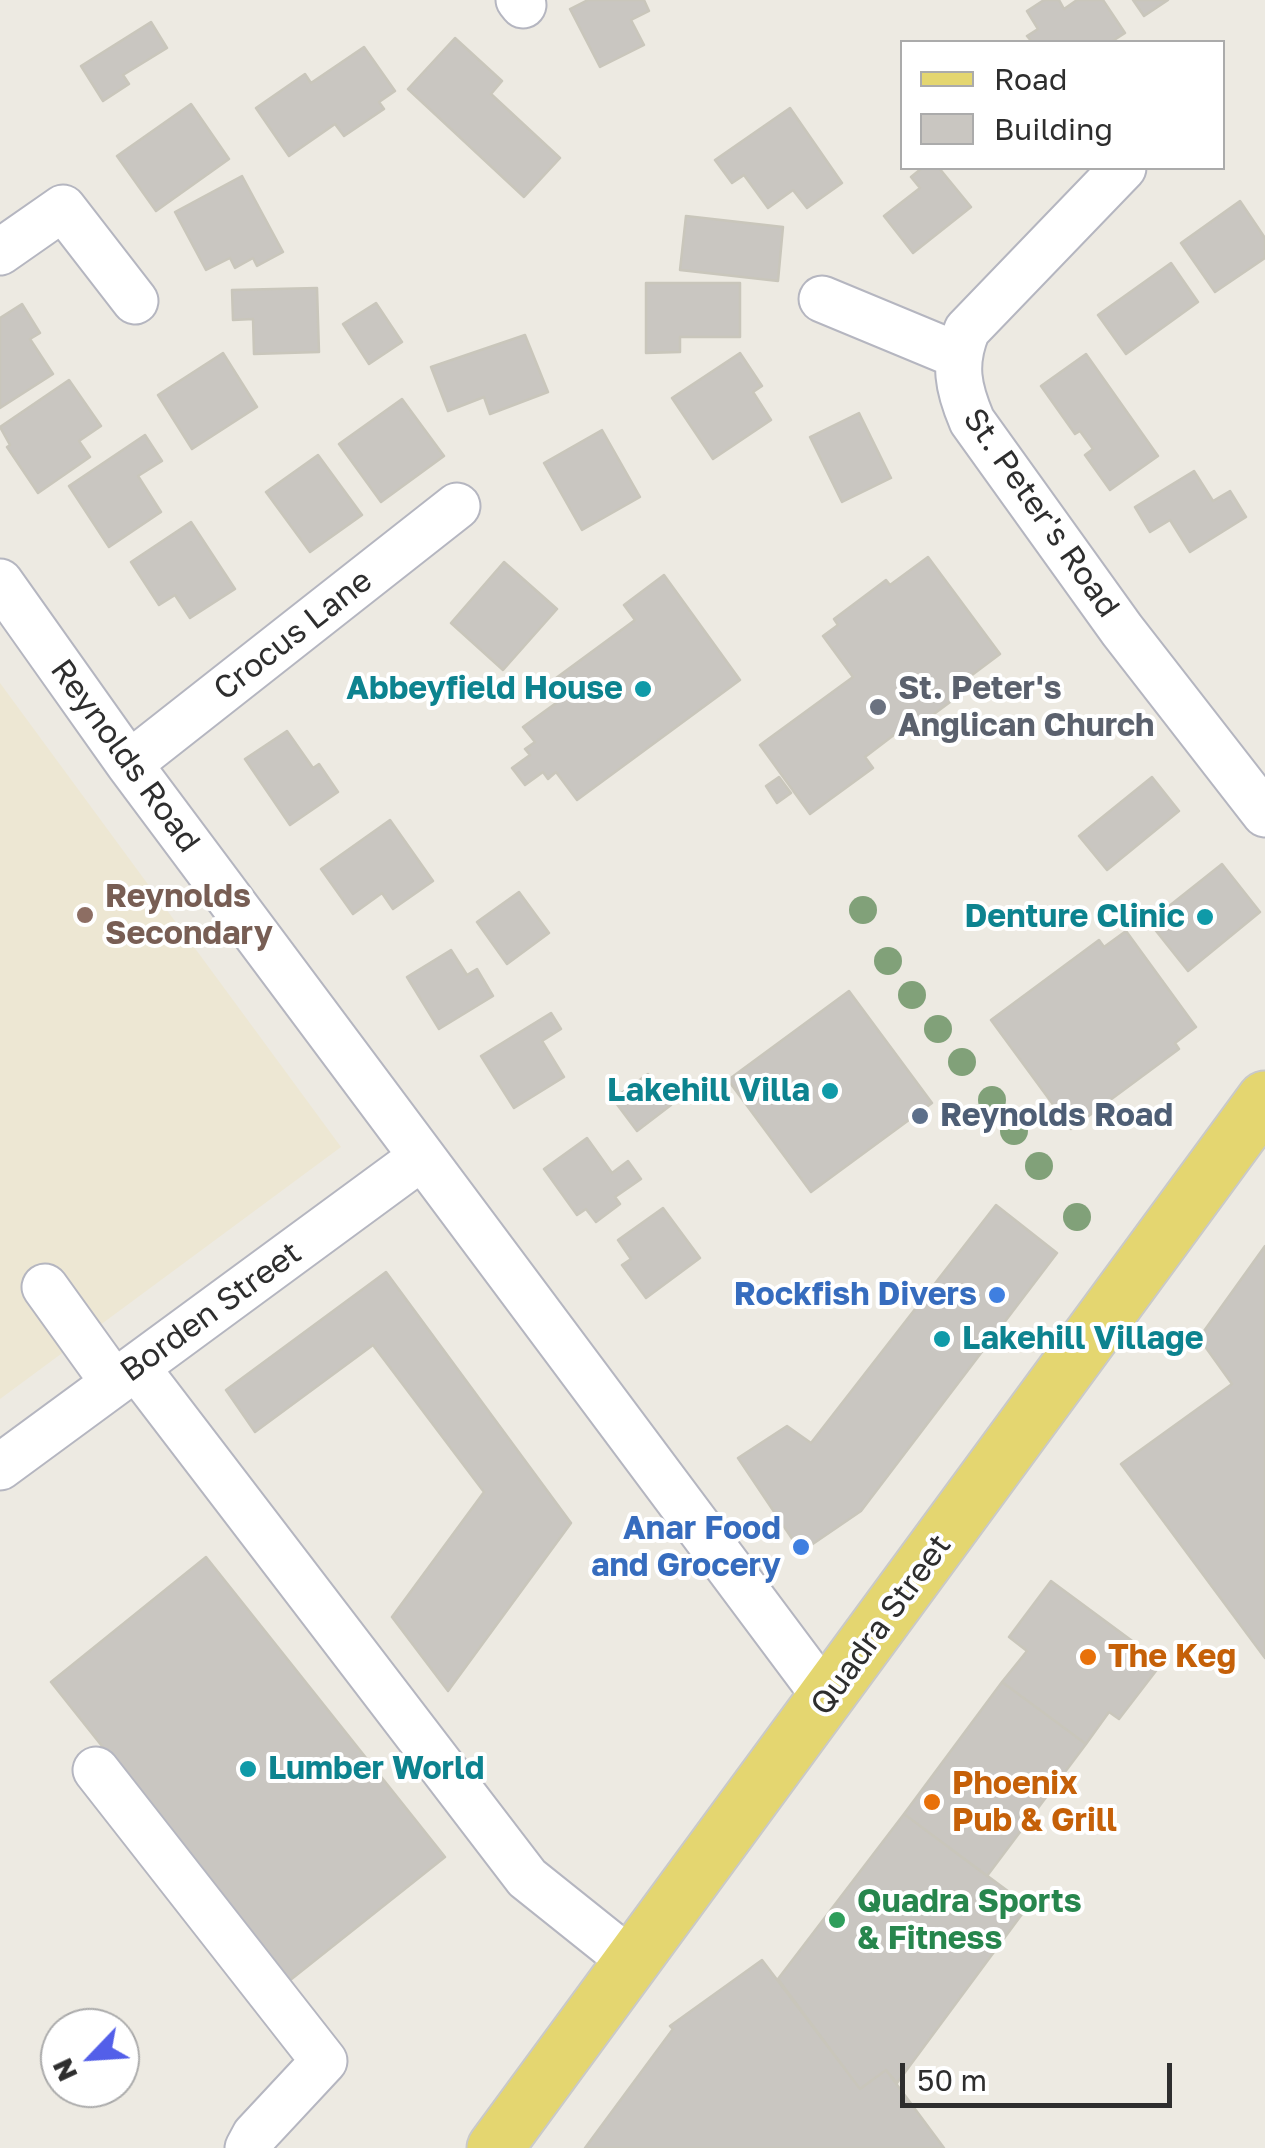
<!DOCTYPE html>
<style>
body{margin:0}
#map{position:relative;width:1265px;height:2148px;overflow:hidden;background:#edeae2;font-family:"Golos Text",sans-serif}
canvas{display:block}
.legend{position:absolute;left:900px;top:40px;width:325px;height:130px;box-sizing:border-box;background:#fff;border:2px solid #ababab;margin:0;padding:12px 18px;list-style:none;font-size:30px;color:#2e2e2e}
.legend li{display:flex;align-items:center;gap:20px;height:50px}
.legend b{width:50px;border:2px solid #ababab}
.north{position:absolute;left:40px;top:2008px;width:100px;height:100px;box-sizing:border-box;background:#fff;border:2px solid #ababab;border-radius:50%;rotate:245deg;font-size:28px;font-weight:700;line-height:40px;text-align:center;color:#2e2e2e}
.north::after{content:'';display:block;margin:auto;width:35px;height:45px;background:#535fe9;clip-path:polygon(50% 0,100% 100%,50% 72%,0 100%)}
.scale{position:absolute;left:900px;top:2063px;width:272px;height:45px;box-sizing:border-box;border:5px solid #2e2e2e;border-top:0;padding-left:12px;font-size:30px;line-height:35px;white-space:nowrap;color:#2e2e2e;-webkit-text-stroke:8px #fff;paint-order:stroke}
</style>
<div id="map">
<canvas width="1265" height="2148"></canvas>
<ul class="legend">
<li><b style="height:12px;background:#e4d670"></b>Road</li>
<li><b style="height:28px;background:#c9c6c1"></b>Building</li>
</ul>
<div class="north">N</div>
<div class="scale">50 m</div>
</div>
<script>
const c = document.querySelector('canvas').getContext('2d');
c.lineJoin = 'round';
function fillPath(path, color) { c.fillStyle = color; c.fill(path, 'evenodd'); }
function trace(path, color, width, dash) { c.strokeStyle = color; c.lineWidth = width; c.lineCap = dash ? 'butt' : 'round'; c.setLineDash(dash || []); c.stroke(path); }
function label(font, color, halo, rows, align = 'center') {
  c.font = font + ' "Golos Text",sans-serif'; c.lineWidth = 8; c.setLineDash([]); c.textBaseline = 'middle'; c.strokeStyle = halo; c.fillStyle = color; for (const [text, x, y, turn = 0] of rows) {
    c.save(); c.translate(x, y); c.rotate((+turn || 0) * Math.PI / 180); c.textAlign = isNaN(turn) ? turn : align; if (halo) c.strokeText(text, 0, 0); c.fillText(text, 0, 0); c.restore();
  }
}
const education = new Path2D(`
 M0 683 341 1147 0 1399Z`);
const building = new Path2D(`
 M588 0H644L649 11 631 20 644 45 600 67 570 9Z
 M1044 0H1059L1064 9 1077 0H1103L1125 33 1111 42H1032L1027 36 1038 29 1027 11Z
 M1133 0H1168L1144 16Z
 M151 22 167 48 123 75 129 84 103 101 81 66Z
 M455 38 502 81 491 94 560 158 524 197 408 89Z
 M364 47 395 91 379 102 384 109 344 136 335 124 289 156 256 108 305 74 311 83Z
 M191 104 229 159 156 211 117 156Z
 M790 108 842 183 807 208 793 190 768 208 744 175 732 183 715 160Z
 M922 168H939L971 207 913 253 884 216 920 188 911 177Z
 M242 176 283 252 257 266 253 258 235 268 230 258 206 270 175 212Z
 M1240 201 1265 238V258L1215 292 1181 243Z
 M686 216 783 227 778 281 680 270Z
 M1171 263 1198 302 1126 354 1098 315Z
 M646 283H740V337H680V352L646 353Z
 M317 288 319 352 254 354 253 319 233 320 232 290Z
 M376 303 402 342 369 364 343 324Z
 M22 304 40 333 30 339 53 374 0 408V318Z
 M525 335 548 392 490 414 484 397 448 411 431 367Z
 M223 353 257 407 192 449 158 395Z
 M740 353 762 386 753 392 771 420 713 459 672 398Z
 M1086 354 1158 456 1110 490 1085 455 1093 449 1080 431 1075 434 1041 386Z
 M69 380 101 426 79 441 90 457 38 493 7 447 10 445 0 427Z
 M402 399 444 456 381 502 339 444Z
 M859 413 891 478 842 502 810 437Z
 M602 430 640 497 582 530 544 463Z
 M145 435 162 461 138 476 161 512 109 547 69 486Z
 M318 455 362 515 310 552 266 492Z
 M1194 471 1213 501 1230 491 1246 517 1190 552 1170 520 1150 532 1135 507Z
 M191 522 235 589 190 618 175 595 159 605 131 562Z
 M928 557 1000 654 968 678 973 685 907 734 903 728 865 757 873 768 810 814 760 745 853 677 823 636 838 625 834 619 886 580 890 585Z
 M504 562 557 609 503 670 451 623Z
 M664 575 740 680 577 800 556 772 548 779 543 772 525 785 512 768 530 755 525 749 535 742 523 727 563 698 552 681 635 620 624 605Z
 M287 731 313 768 319 764 338 792 290 825 245 759Z
 M779 777 791 793 777 803 766 786Z
 M1152 777 1179 811 1107 870 1079 836Z
 M390 820 433 881 393 909 382 893 353 914 321 869Z
 M1222 864 1260 912 1188 971 1149 922Z
 M519 892 549 933 507 964 477 922Z
 M1126 931 1196 1027 1175 1043 1179 1049 1071 1129 991 1020 1099 940 1104 947Z
 M451 950 467 975 477 969 493 996 439 1029 407 977Z
 M849 991 932 1103 811 1192 728 1080Z
 M551 1013 561 1029 542 1041 564 1077 514 1108 481 1056Z
 M648 1074 671 1105 637 1131 613 1099Z
 M587 1138 612 1173 628 1161 641 1179 615 1197 620 1204 596 1222 586 1209 577 1215 544 1169Z
 M996 1205 1057 1253 861 1511 801 1552 738 1458 787 1426 811 1443Z
 M663 1208 700 1258 646 1298 622 1265 631 1259 618 1240Z
 M1265 1246V1658L1121 1464 1232 1384 1199 1338Z
 M386 1272 571 1523 448 1691 392 1617 484 1492 373 1345 255 1432 226 1390Z
 M206 1557 445 1857 289 1981 51 1682Z
 M1051 1581 1162 1663 1119 1719 1109 1712 1086 1744 1002 1682 1027 1651 1009 1637Z
 M1002 1682 1086 1744 987 1876 904 1814Z
 M904 1814 1028 1906 897 2083 886 2070 860 2089 778 1979Z
 M762 1960 860 2089 886 2070 944 2148H585L673 2029 670 2026Z`);
const minor = new Path2D(`
 M519 0 523 5
 M1123 168 967 330C953 364 958 388 972 421L1122 630 1265 814
 M0 252 63 208 135 301
 M822 299 957 355
 M0 582 129 764 827 1699
 M129 764 457 506
 M45 1287 114 1383
 M136 1367 527 1878 632 1962
 M0 1467 422 1157
 M96 1770 324 2061 255 2135 248 2148`);
const major = new Path2D(`
 M495 2148 1265 1099`);
const trees = [
 [863,910],
 [888,961],
 [912,995],
 [938,1029],
 [962,1062],
 [992,1100],
 [1014,1131],
 [1039,1166],
 [1077,1217]
];
const markers = [
 [643,689,10,"#0f9aa8"],
 [878,707,10,"#6b7280"],
 [85,915,10,"#8d6e63"],
 [1205,917,10,"#0f9aa8"],
 [830,1091,10,"#0f9aa8"],
 [920,1116,10,"#5c6f8a"],
 [997,1295,10,"#3f7fe0"],
 [942,1339,10,"#0f9aa8"],
 [801,1547,10,"#3f7fe0"],
 [1088,1657,10,"#e8710a"],
 [248,1769,10,"#0f9aa8"],
 [932,1802,10,"#e8710a"],
 [837,1920,10,"#2e9e5b"]
];
const streetNames = [
 ["St. Peter's Road",1041,513,55],
 ["Crocus Lane",293,635,-38],
 ["Reynolds Road",125,756,54],
 ["Borden Street",211,1312,-36],
 ["Quadra Street",881,1625,-54]
];
const cultureNames = [
 ["Abbeyfield House",623,689],
 ["Denture Clinic",1185,917],
 ["Lakehill Villa",810,1091],
 ["Lakehill Village",962,1339,"left"],
 ["Lumber World",268,1769,"left"]
];
const worshipNames = [
 ["St. Peter's",898,689],
 ["Anglican Church",898,726]
];
const educationNames = [
 ["Reynolds",105,897],
 ["Secondary",105,934]
];
const serviceNames = [
 ["Reynolds Road",940,1116]
];
const shopNames = [
 ["Rockfish Divers",977,1295],
 ["Anar Food",781,1529],
 ["and Grocery",781,1566]
];
const foodNames = [
 ["The Keg",1108,1657],
 ["Phoenix",952,1784],
 ["Pub & Grill",952,1821]
];
const leisureNames = [
 ["Quadra Sports",857,1902],
 ["& Fitness",857,1939]
];
fillPath(education, '#ede7d3');
fillPath(building, '#c9c6c1');
trace(building, '#c9c6bb', 2.5);
trace(minor, '#b5b6c0', 49);
trace(major, '#c9c9c9', 59);
trace(minor, '#fff', 45);
trace(major, '#e4d670', 55);
c.fillStyle = '#81a179';
for (const [x, y] of trees) { c.beginPath(); c.arc(x, y, 14, 0, 2 * Math.PI); c.fill(); }
for (const [x, y, r, color] of markers) { const dot = new Path2D(); dot.arc(x, y, r, 0, 2 * Math.PI); c.fillStyle = color; c.fill(dot); trace(dot, '#fff', 4); }
label('32px', '#2e2e2e', '#fff', streetNames);
label('bold 32px', '#0d838f', '#fff', cultureNames, 'right');
label('bold 32px', '#5b616d', '#fff', worshipNames, 'left');
label('bold 32px', '#785e54', '#fff', educationNames, 'left');
label('bold 32px', '#4e5e75', '#fff', serviceNames, 'left');
label('bold 32px', '#366cbe', '#fff', shopNames, 'right');
label('bold 32px', '#c56008', '#fff', foodNames, 'left');
label('bold 32px', '#27864d', '#fff', leisureNames, 'left');
</script>
